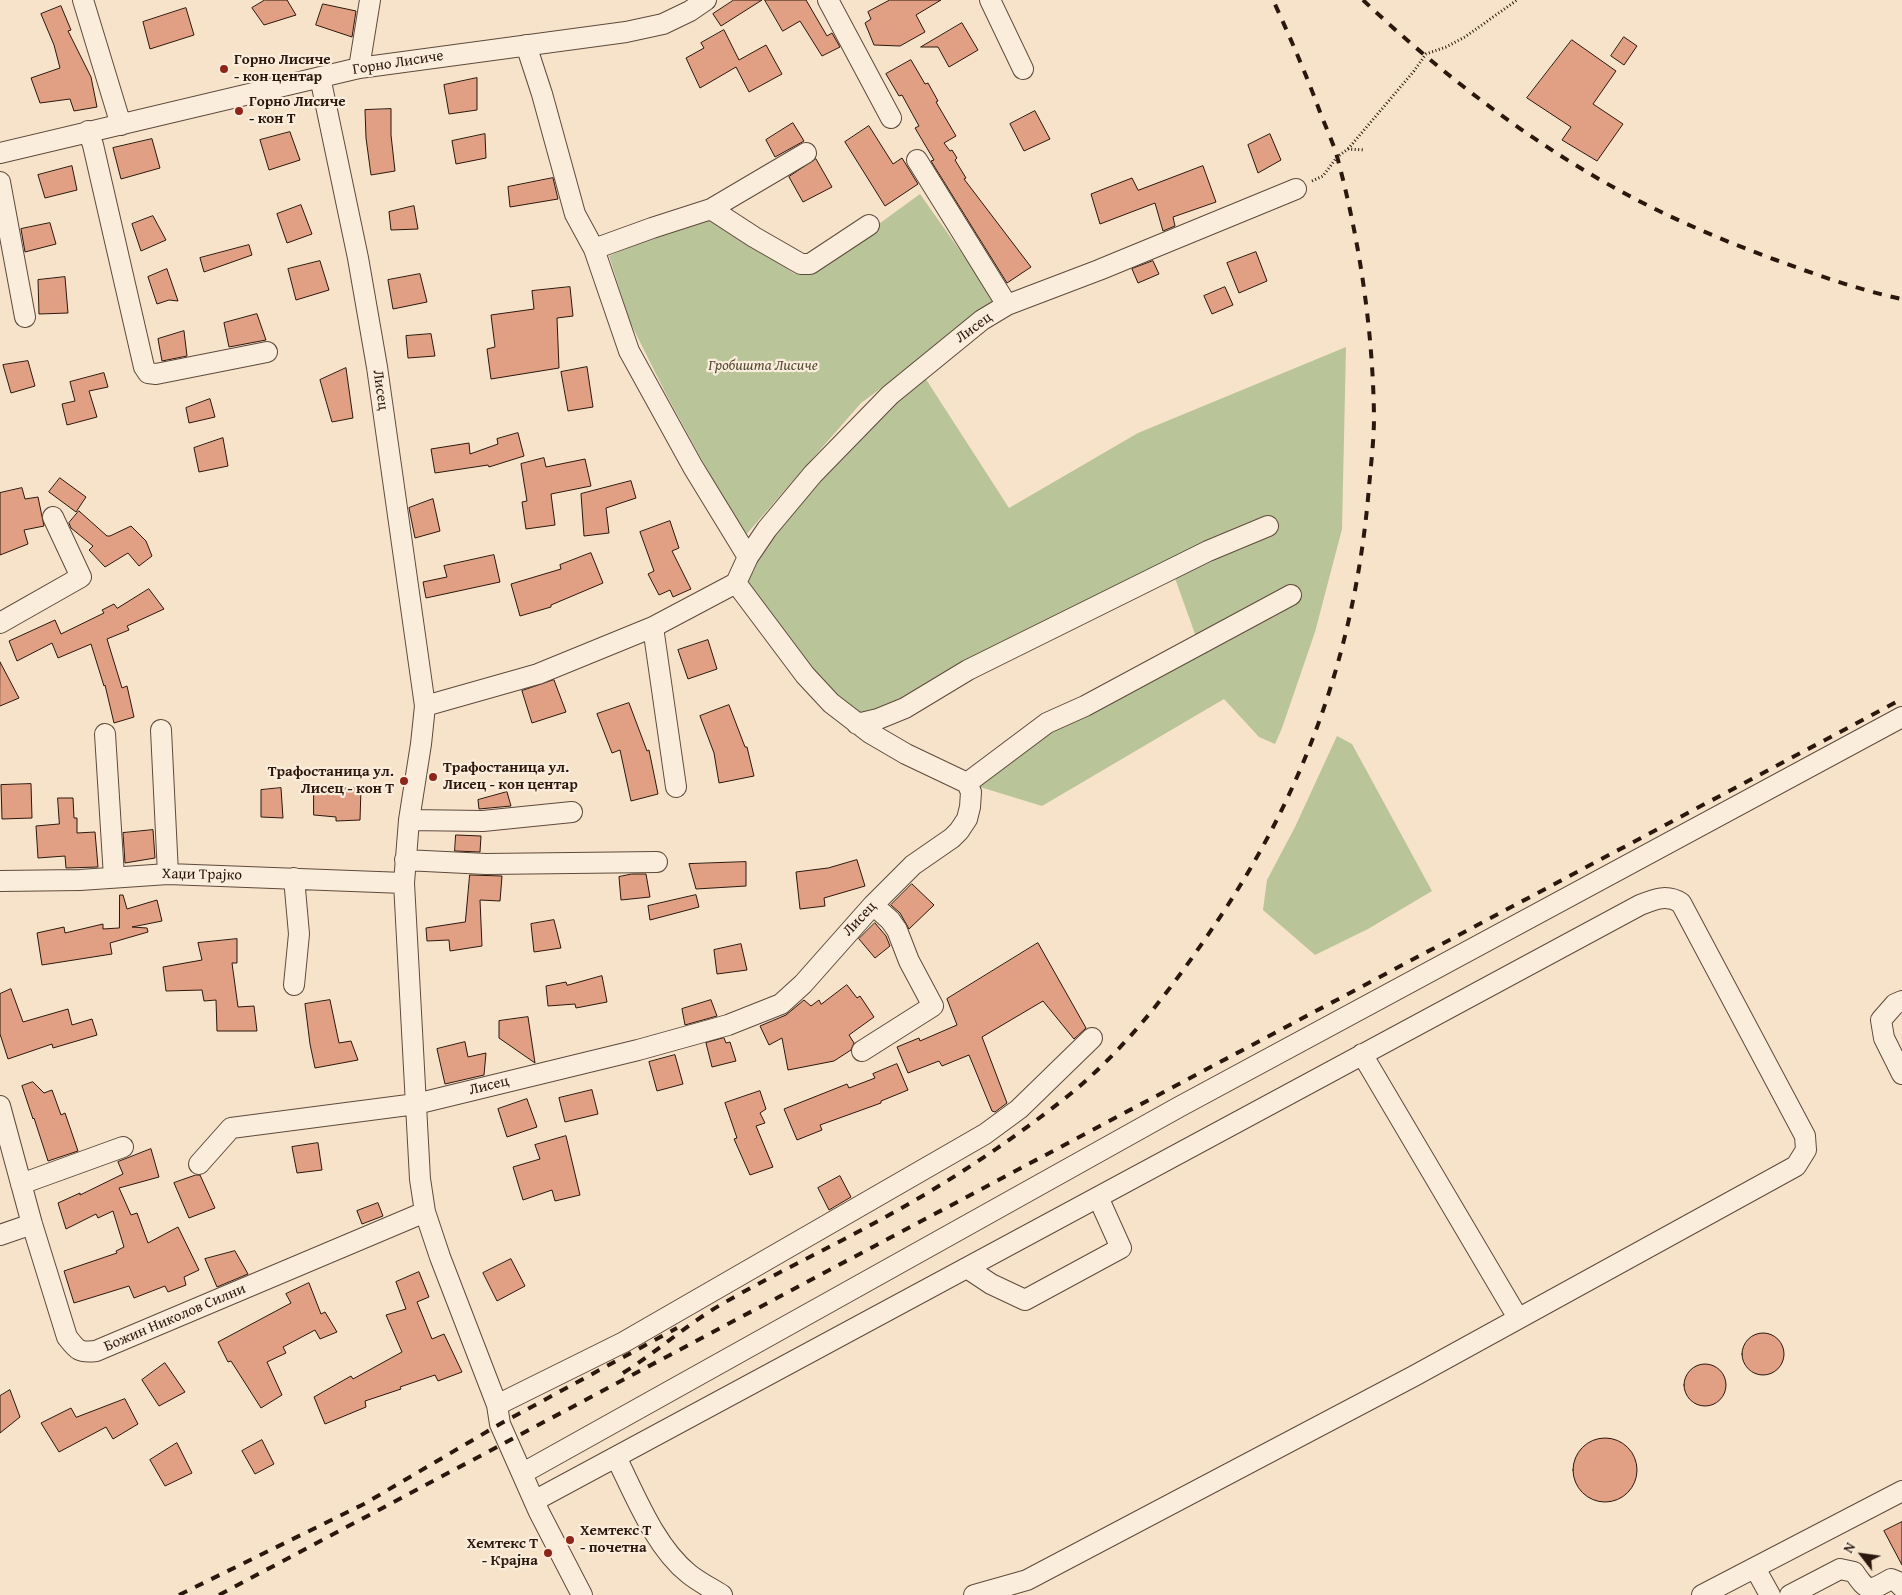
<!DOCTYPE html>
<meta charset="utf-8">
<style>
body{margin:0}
#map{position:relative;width:1902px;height:1595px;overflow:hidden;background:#f7e3c9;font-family:"Gentium Book Plus",serif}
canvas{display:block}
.north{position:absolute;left:1837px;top:1530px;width:50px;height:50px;-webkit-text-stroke:4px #faeddc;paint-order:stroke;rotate:300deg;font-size:14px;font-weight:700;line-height:20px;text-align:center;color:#2b170d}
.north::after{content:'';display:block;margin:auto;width:18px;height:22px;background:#2b170d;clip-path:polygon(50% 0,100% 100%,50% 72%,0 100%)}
</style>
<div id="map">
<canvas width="1902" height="1595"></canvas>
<div class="north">N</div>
</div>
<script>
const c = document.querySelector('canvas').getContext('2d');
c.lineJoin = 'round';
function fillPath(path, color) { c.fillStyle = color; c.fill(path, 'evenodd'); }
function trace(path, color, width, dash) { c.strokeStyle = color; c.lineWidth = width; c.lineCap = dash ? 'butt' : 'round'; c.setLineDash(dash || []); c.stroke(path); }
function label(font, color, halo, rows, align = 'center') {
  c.font = font + ' "Gentium Book Plus",serif'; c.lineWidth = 4.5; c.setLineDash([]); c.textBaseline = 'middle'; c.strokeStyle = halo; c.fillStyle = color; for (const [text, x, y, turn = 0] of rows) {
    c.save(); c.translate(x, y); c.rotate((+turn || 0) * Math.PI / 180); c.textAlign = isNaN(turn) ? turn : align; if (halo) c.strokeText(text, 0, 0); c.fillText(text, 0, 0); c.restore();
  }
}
const green = new Path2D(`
 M920 194 997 303 861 403 744 537 666 394 630 322 609 256 695 219 718 222 795 274 828 261Z
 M1346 347 1342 529 1315 632 1282 728 1275 744 1259 737 1224 699 1042 806 967 783 993 764 1199 645 1172 570 857 724 736 583 748 557 920 370 1009 508 1138 433Z
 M1337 736 1352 744 1432 891 1368 929 1315 955 1263 910 1267 880 1295 827Z`);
const building = new Path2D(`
 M265 0H287L296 15 264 25 252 8Z
 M734 0H762L721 26 713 14Z
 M765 0H806L827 36 832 33 840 47 822 56 800 21 783 31Z
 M890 0H941L916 15 925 32 900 46 874 45 865 23 871 19 868 12Z
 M323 4 356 11 352 37 316 25Z
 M61 6 71 30 68 31 91 77 97 107 74 111 70 99 40 103 31 78 60 68 54 45 41 14Z
 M186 8 194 35 150 49 143 22Z
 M962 23 978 50 949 67 938 47H921Z
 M724 30 739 60 766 45 782 74 749 92 736 67 700 88 686 58 704 48 701 43Z
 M1624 37 1637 46 1624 65 1611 56Z
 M1572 40 1616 71 1593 104 1623 124 1597 161 1562 140 1571 127 1527 98Z
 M911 60 925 84 928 83 938 101 936 102 956 136 944 143 950 151 952 150 957 158 955 160 966 178 964 179 1031 267 1007 283 931 161 934 160 915 128 919 126 902 95 899 96 886 74Z
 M477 78V110L449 114 444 85Z
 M391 109V135L395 171 371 175 366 138 365 110Z
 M1035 111 1050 139 1024 151 1010 124Z
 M793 123 804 141 775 157 766 140Z
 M869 126 893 164 902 158 918 184 885 206 845 142Z
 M290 132 300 160 269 170 260 140Z
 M485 134 486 158 456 164 452 141Z
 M1270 134 1281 160 1258 173 1248 145Z
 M152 139 160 168 121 179 113 148Z
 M816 159 832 187 803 202 789 177Z
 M72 166 77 190 45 198 38 175Z
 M1203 166 1216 202 1173 217 1175 226 1163 231 1155 203 1100 224 1091 194 1132 178 1138 190Z
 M553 178 558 199 510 207 508 187Z
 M301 205 312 234 287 243 277 214Z
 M414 206 418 229 391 230 389 212Z
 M153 216 166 240 141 251 132 224Z
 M50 223 56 244 25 252 21 229Z
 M249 245 252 255 204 272 200 258Z
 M1256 252 1267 281 1239 293 1227 263Z
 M320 261 329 290 296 300 288 269Z
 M1153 261 1159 274 1138 283 1132 269Z
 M167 269 178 301 169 300 157 304 148 277Z
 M420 274 427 302 393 309 388 280Z
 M65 277 68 313 39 314 38 280Z
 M570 287 573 316 557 318 559 368 491 379 487 349 495 347 491 315 534 309 532 291Z
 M1225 287 1233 305 1212 314 1204 296Z
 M257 314 266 340 229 347 224 323Z
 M184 331 187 356 162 361 158 339Z
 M431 334 435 356 408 358 406 336Z
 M28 361 35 386 11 393 3 365Z
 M587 367 593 407 568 411 561 372Z
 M346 368 353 418 332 422 320 380Z
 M104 373 108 387 89 391 97 417 67 425 62 404 75 401 70 382Z
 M210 399 215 417 189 423 186 408Z
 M518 433 524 456 489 467 488 465 435 473 431 449 469 443 470 454 498 444 497 439Z
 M223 438 228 466 199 472 194 448Z
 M544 458 546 467 585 459 591 486 551 494 555 525 526 529 522 502 527 501 521 464Z
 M60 478 86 497 76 512 49 492Z
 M631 481 636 498 606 508 609 533 584 536 581 494Z
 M22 488 25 499 38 497 44 526 24 530 28 544 0 555V493Z
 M433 499 440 531 415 538 409 508Z
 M79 511 107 536H110L131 526 146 541 152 556 139 566 128 553 105 567 89 550 93 546 71 528 69 523Z
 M670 521 679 548 672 551 691 589 673 597 670 590 659 595 648 574 654 571 640 532Z
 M591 553 603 583 551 605V607L520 616 511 584 561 569 560 565Z
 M494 555 500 582 426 598 423 582 447 577 444 566Z
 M149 589 164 609 127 626 129 630 107 639 122 688 127 686 134 717 114 723 105 685 104 686 91 644 58 658 52 643 17 661 9 641 55 620 61 634 104 613 102 610 114 604 117 608Z
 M708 640 717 669 688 679 678 650Z
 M0 662 19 698 0 706Z
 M554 680 566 712 532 723 522 691Z
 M629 703 647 751 649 750 658 794 631 801 620 750 612 753 597 714Z
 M729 705 745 747H747L754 776 719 783 714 753 700 716Z
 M31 784 32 818 2 819 1 785Z
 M281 788 283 818 261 817V790Z
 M314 788H361L360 820 336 821V817L314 815Z
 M507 792 511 806 479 809 478 800Z
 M58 798H73L74 818H77V833L95 832 98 867 66 868 65 856 38 858 36 826 59 824Z
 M153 830 155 858 125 863 123 833Z
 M456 835 481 836 480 852 455 851Z
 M857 860 865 886 824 898 825 906 800 909 796 872 828 868Z
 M746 862V886L696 889 689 864Z
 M632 874H646L650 897 621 900 619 877Z
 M470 875 502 876 500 901 480 900 482 946 450 951 449 940 427 941 426 928 465 922Z
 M912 884 934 905 909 929 900 913 891 905Z
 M120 895H123L127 909 157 900 162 921 132 927 147 928 148 932 110 943 112 954 42 965 37 933 64 927 65 933 103 924V929L119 928Z
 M696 895 699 907 650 920 648 906Z
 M554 920 561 948 534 952 531 924Z
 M875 923 886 936 890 946 875 958 859 939Z
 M237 939V963H232L238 1007 254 1006 257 1031H217L216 1000 204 1001 202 990 166 991 163 967 202 960 198 943Z
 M1038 943 1086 1028 1074 1039 1043 1001 982 1037 1007 1103 995 1112 992 1111 969 1055 942 1066 939 1061 908 1073 897 1047 919 1038 920 1041 957 1025 947 999Z
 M741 944 747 970 717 974 714 950Z
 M602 976 607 1002 576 1008 575 1004 548 1006 546 986 566 982 567 985Z
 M847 985 857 998 860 996 874 1017 849 1035 854 1043 851 1050 834 1061 788 1070 782 1038 769 1045 760 1026 786 1015 804 1000 811 1006 819 1000 821 1004Z
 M11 989 23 1022 68 1009 72 1025 92 1019 97 1035 53 1048 52 1044 8 1059 0 1034V994Z
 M330 1000 339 1043 351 1041 358 1060 315 1068 310 1044 305 1004Z
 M711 1000 717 1016 685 1025 682 1009Z
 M528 1017 535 1063 499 1038V1021Z
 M724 1038 726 1043 730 1042 736 1061 712 1067 706 1043Z
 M465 1042 468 1057 486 1053 484 1075 445 1084 437 1049Z
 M675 1055 683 1084 657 1091 649 1062Z
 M897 1064 908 1090 881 1101V1103L820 1125 822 1130 797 1140 784 1109 847 1084 849 1088 875 1078 873 1074Z
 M33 1082 44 1093 52 1090 61 1115 65 1113 78 1151 48 1161 34 1118 33 1119 22 1086Z
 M592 1090 598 1114 565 1122 559 1098Z
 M760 1091 766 1109 760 1113 765 1123 756 1126 773 1167 750 1175 734 1139 737 1138 725 1103Z
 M527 1099 537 1127 507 1137 498 1109Z
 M566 1136 580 1195 555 1201 552 1190 523 1200 513 1167 540 1159 535 1145Z
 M318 1143 322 1170 297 1173 292 1147Z
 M151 1149 159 1177 119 1188 131 1215 137 1213 148 1243 178 1227 199 1270 184 1277 186 1285 168 1292 165 1286 134 1298 129 1286 74 1303 64 1271 117 1253 116 1251 124 1247 113 1211 98 1218 96 1214 66 1229 58 1203 80 1193V1195L123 1174 118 1162Z
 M196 1175H200L215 1208 189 1218 174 1183Z
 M840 1176 851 1197 829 1210 818 1188Z
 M378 1203 383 1216 362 1224 357 1211Z
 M235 1251 248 1274 217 1287 205 1259Z
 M511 1259 525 1286 497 1301 483 1273Z
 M419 1272 429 1297 417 1302 432 1339 444 1334 462 1372 438 1381 435 1375 400 1387 401 1389 365 1401 366 1407 325 1424 314 1397 351 1376 353 1379 402 1352 386 1315 406 1309 396 1282Z
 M309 1283 321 1314 325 1312 337 1332 320 1339 315 1330 283 1347 286 1353 267 1362 282 1395 261 1408 231 1361 228 1362 218 1342 291 1303 286 1294Z
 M1742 1354a21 21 0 1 1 42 0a21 21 0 1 1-42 0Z
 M165 1363 185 1392 159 1406 142 1380Z
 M1684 1385a21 21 0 1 1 42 0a21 21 0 1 1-42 0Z
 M10 1390 20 1417 0 1433V1396Z
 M125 1399 138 1424 113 1439 106 1427 59 1452 41 1423 71 1408 76 1417Z
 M1573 1470a32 32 0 1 1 64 0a32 32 0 1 1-64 0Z
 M262 1440 274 1464 255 1474 242 1451Z
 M177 1443 192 1473 165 1486 150 1460Z
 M1902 1522V1565L1884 1531Z`);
const path = new Path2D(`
 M1348 149 1414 71 1426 54 1446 47 1465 37 1517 0
 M1312 181 1323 176 1337 157 1348 149 1365 150`);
const minor = new Path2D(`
 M83 0 121 125
 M828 0 891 118
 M990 0 1023 69
 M526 45 542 94 575 214 594 249 629 351 693 467 748 557
 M359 68 370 0
 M320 77 358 258 377 367 425 706 421 744 409 820 404 883 420 1179 425 1212 440 1257 497 1405 500 1424 539 1512 582 1595
 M88 131 93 145 144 367 148 373 156 374 267 352
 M0 153 359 68 626 32 663 24 690 11 706 0
 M917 160 1007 305
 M0 182 25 317
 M711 209 754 237 801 264H810L869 225
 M594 249 652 228 711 209 806 153
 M0 623 81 577 53 517
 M653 627 676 787
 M425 706 538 674 653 627 736 583 748 557 767 529 813 474 890 395 982 320 1007 305 1099 270 1296 189
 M857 724 878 719 905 708 968 670 1208 551 1268 526
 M161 730 168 874
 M105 734 114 877
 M967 783 1047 723 1085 706 1291 595
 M409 820 483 821 572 812
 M405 860 486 864 657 862
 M0 881 80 880 168 874 404 883
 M294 985 299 934 294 878
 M1902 1001 1895 1004 1881 1020 1884 1038 1902 1074
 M862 1051 933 1006 909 961 897 930 890 920 873 905
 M1362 1054 1518 1318
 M0 1106 32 1224 67 1337C77 1350 79 1353 96 1351L425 1212
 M199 1164 231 1128 416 1104 638 1050 728 1025 781 1004 803 984 873 905 913 865 952 838 959 831 967 819 970 807 971 792 967 783 906 754 870 733 831 703 805 675 736 583
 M21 1184 123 1147
 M0 1235 32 1224
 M967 1268 991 1284 1025 1300 1121 1248 1098 1197
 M497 1405 624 1342 985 1134 1019 1109 1092 1038
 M616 1457C635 1495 655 1547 689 1574 699 1582 711 1588 722 1595
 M523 1473 1179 1107 1902 717
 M534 1501 1640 905C1655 899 1667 894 1681 903L1805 1136 1806 1150 1796 1166 1414 1376 1027 1580 974 1595
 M1755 1568 1770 1595
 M1702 1595 1902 1491
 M1790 1595 1840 1569 1854 1572C1868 1593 1870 1591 1891 1579L1896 1581 1902 1587`);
const rail = new Path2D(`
 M1363 0C1439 72 1531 143 1624 193 1672 219 1724 241 1776 260 1817 275 1859 290 1902 299
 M623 1373C657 1352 687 1324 722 1304 779 1271 840 1243 898 1210 955 1178 1012 1140 1064 1099 1125 1051 1173 987 1216 923 1306 790 1356 647 1369 487 1371 464 1374 440 1374 417 1373 332 1360 243 1338 160 1334 144 1326 128 1320 112 1306 74 1290 37 1273 0
 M179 1595 364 1504 500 1424 677 1328
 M219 1595 1902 699`);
const markers = [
 [224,69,5,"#8f2418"],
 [239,111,5,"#8f2418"],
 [433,777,5,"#8f2418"],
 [404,781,5,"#8f2418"],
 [570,1540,5,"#8f2418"],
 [548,1553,5,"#8f2418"]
];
const poiNames = [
 ["Горно Лисиче",234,60],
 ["- кон центар",234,77],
 ["Горно Лисиче",249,102],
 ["- кон Т",249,119],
 ["Трафостаница ул.",443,768],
 ["Лисец - кон центар",443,785],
 ["Трафостаница ул.",394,772,"right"],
 ["Лисец - кон Т",394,789,"right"],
 ["Хемтекс Т",580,1531],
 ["- почетна",580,1548],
 ["Хемтекс Т",538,1544,"right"],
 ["- Крајна",538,1561,"right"]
];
const streetNames = [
 ["Горно Лисиче",398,63,-9],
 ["Лисец",974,328,-36],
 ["Лисец",380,390,82],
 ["Хаџи Трајко",202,875,1],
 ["Лисец",860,919,-47],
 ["Лисец",489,1086,-14],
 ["Божин Николов Силни",175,1318,-23]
];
const parkNames = [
 ["Гробишта Лисиче",763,366]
];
fillPath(green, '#bac499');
fillPath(building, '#e1a084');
trace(building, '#2b170d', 1);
trace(minor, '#5e4a3c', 22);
trace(path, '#2b170d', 3, [1, 2.5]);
trace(minor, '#faeddc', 20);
trace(rail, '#2b170d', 4, [9, 9]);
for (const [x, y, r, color] of markers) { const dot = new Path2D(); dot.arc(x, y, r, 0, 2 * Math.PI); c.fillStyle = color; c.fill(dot); trace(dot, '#faeddc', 2); }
label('bold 15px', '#2b170d', '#faeddc', poiNames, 'left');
label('15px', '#2b170d', '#faeddc', streetNames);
label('italic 15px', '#564b37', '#faeddc', parkNames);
</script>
